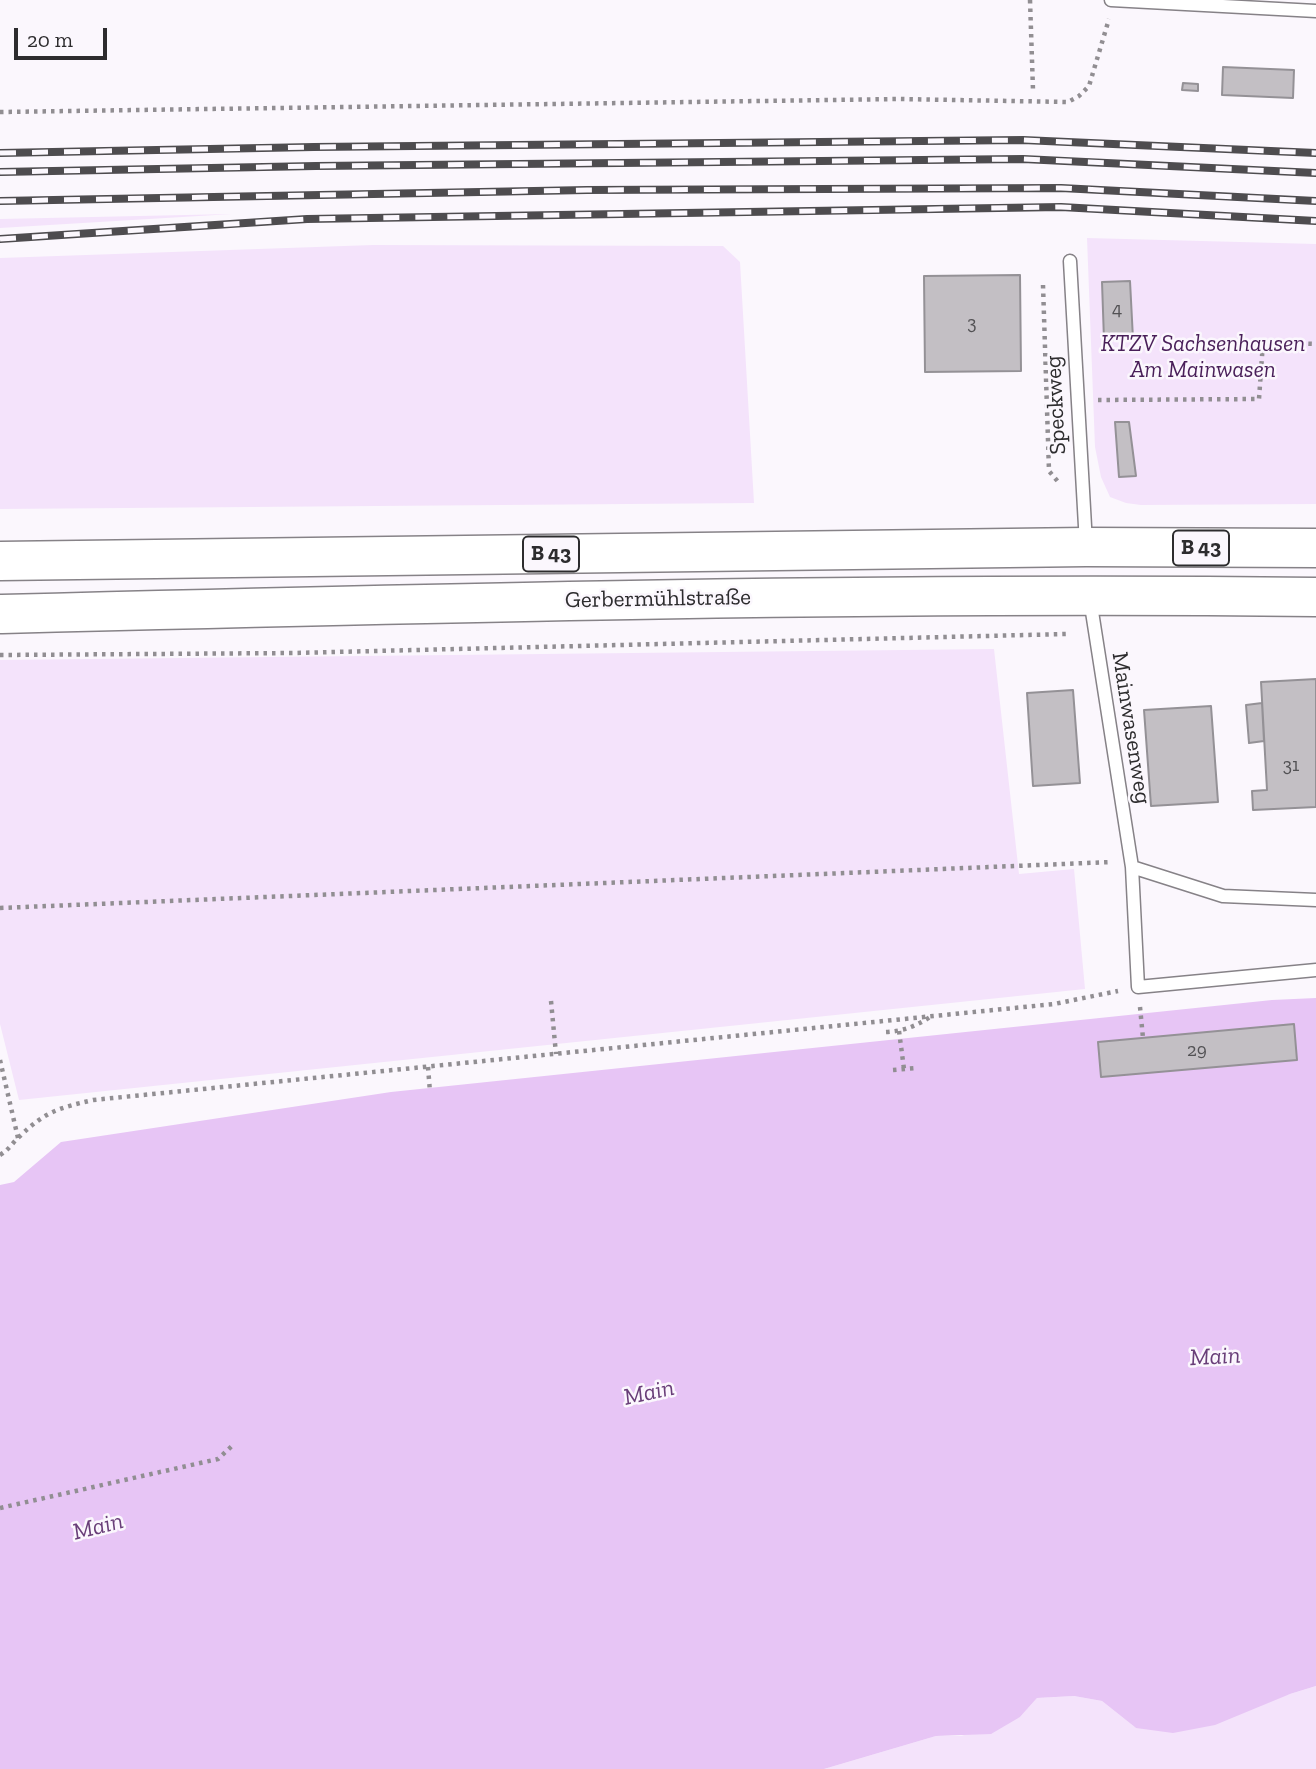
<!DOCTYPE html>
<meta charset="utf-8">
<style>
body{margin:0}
#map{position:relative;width:1316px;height:1769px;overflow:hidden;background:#fbf7fd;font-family:"Zilla Slab",serif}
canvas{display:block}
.scale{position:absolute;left:14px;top:28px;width:93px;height:32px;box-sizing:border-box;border:4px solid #2d2c2e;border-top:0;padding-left:9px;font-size:21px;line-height:24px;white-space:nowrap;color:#2d2c2e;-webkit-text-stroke:5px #fbf7fd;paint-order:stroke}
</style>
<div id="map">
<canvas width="1316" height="1769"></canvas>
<div class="scale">20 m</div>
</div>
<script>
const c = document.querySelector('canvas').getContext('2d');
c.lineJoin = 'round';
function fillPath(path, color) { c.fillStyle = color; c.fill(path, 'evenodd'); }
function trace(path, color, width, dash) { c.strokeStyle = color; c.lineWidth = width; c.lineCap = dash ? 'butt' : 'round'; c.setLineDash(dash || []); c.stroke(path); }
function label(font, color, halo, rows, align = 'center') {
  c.font = font + ' "Zilla Slab",serif'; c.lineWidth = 5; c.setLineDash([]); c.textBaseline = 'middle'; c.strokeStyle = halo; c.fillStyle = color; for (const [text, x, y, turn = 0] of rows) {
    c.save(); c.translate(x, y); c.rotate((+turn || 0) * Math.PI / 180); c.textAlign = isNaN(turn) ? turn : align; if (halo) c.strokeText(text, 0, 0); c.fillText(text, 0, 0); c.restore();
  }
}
const green = new Path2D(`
 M232 214 0 228V219Z
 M1087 238 1316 244V504L1141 505 1126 503 1110 497 1101 477 1095 447Z
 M373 245 723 246 740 262 754 503 0 509V258Z
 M994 649 1019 874 1074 869 1085 989 19 1100 0 1024V660Z
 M1316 1686V1769H824L936 1736H961L1020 1717 1037 1698 1074 1696 1102 1701 1136 1728 1290 1694Z`);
const water = new Path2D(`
 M1316 998V1686L1290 1694 1215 1725 1173 1733 1136 1728 1102 1701 1074 1696 1037 1698 1020 1717 991 1734 936 1736 824 1769H0V1185L14 1182 61 1142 391 1092 1272 1000Z`);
const building = new Path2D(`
 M1223 67 1294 70 1293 98 1222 95Z
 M1183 83 1198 84V91L1182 90Z
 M1020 275 1021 371 925 372 924 276Z
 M1130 281 1133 339 1104 340 1102 282Z
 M1115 422H1129L1136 476 1119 477Z
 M1316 679V807L1253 810 1252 791 1267 790 1261 682Z
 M1073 690 1080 783 1033 786 1027 693Z
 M1262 703 1264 741 1249 743 1246 705Z
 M1211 706 1218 802 1151 806 1144 710Z
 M1294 1024 1297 1060 1101 1077 1098 1042Z`);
const path = new Path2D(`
 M1030 0 1033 90
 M0 112 898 99 1068 102 1079 96 1089 86 1109 19
 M1043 285 1049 471 1060 484
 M1098 400 1259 399 1263 342 1316 344
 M0 655 294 653 1067 634
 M0 908 1111 862
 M551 1001 556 1054
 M1140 1007 1143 1038
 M899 1031 904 1069
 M886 1032C904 1031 916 1026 930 1017
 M0 1060 18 1138
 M428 1067 430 1092
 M893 1070 917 1068
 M0 1155C10 1149 12 1143 20 1136 46 1111 59 1108 93 1100L1054 1004 1118 991
 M0 1508 218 1459 233 1445`);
const service = new Path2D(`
 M1111 0 1316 11
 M1070 261 1086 544
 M1090 599 1132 867 1138 987 1316 970
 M1132 867 1223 896 1316 900`);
const primary = new Path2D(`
 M0 561 1086 547 1316 548
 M0 614C439 603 877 592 1316 597`);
const rail = new Path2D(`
 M0 153 314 147 1023 140 1316 153
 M0 172 316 166 1023 159 1316 173
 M0 201 587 190 1061 188 1316 201
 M0 239 307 219 1061 207 1316 221`);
const numberNames = [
 ["4",1117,310],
 ["3",972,324],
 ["31",1291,766],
 ["29",1197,1051]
];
const shields = [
 [1201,548,56],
 [551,554,56]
];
const shieldNames = [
 ["B 43",1201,548],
 ["B 43",551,554]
];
const parkNames = [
 ["KTZV Sachsenhausen",1203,344],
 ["Am Mainwasen",1203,370]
];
const streetNames = [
 ["Speckweg",1056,405,-93],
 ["Gerbermühlstraße",658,599,-1],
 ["Mainwasenweg",1131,728,81]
];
const waterNames = [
 ["Main",1215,1357,-3],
 ["Main",649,1393,-12],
 ["Main",98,1527,-14]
];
fillPath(green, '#f4e3fb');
fillPath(water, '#e7c5f5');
fillPath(building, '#c3bfc4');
trace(building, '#949196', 2);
trace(service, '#868287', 15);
trace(primary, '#868287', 41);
trace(path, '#918e92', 4.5, [3.5, 5]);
trace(service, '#fff', 12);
trace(primary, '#fff', 38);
trace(rail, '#4e4c4f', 8);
trace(rail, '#fbf7fd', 5, [16]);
label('19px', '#525154', null, numberNames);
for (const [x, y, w] of shields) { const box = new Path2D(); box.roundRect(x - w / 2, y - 17.5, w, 35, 5); c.fillStyle = '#fbf7fd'; c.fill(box); trace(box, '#2d2c2e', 2); }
label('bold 21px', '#2d2c2e', null, shieldNames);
label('italic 23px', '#491f59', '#fbf7fd', parkNames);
label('23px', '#2d2c2e', '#fbf7fd', streetNames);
label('italic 24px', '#693e79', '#fbf7fd', waterNames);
</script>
